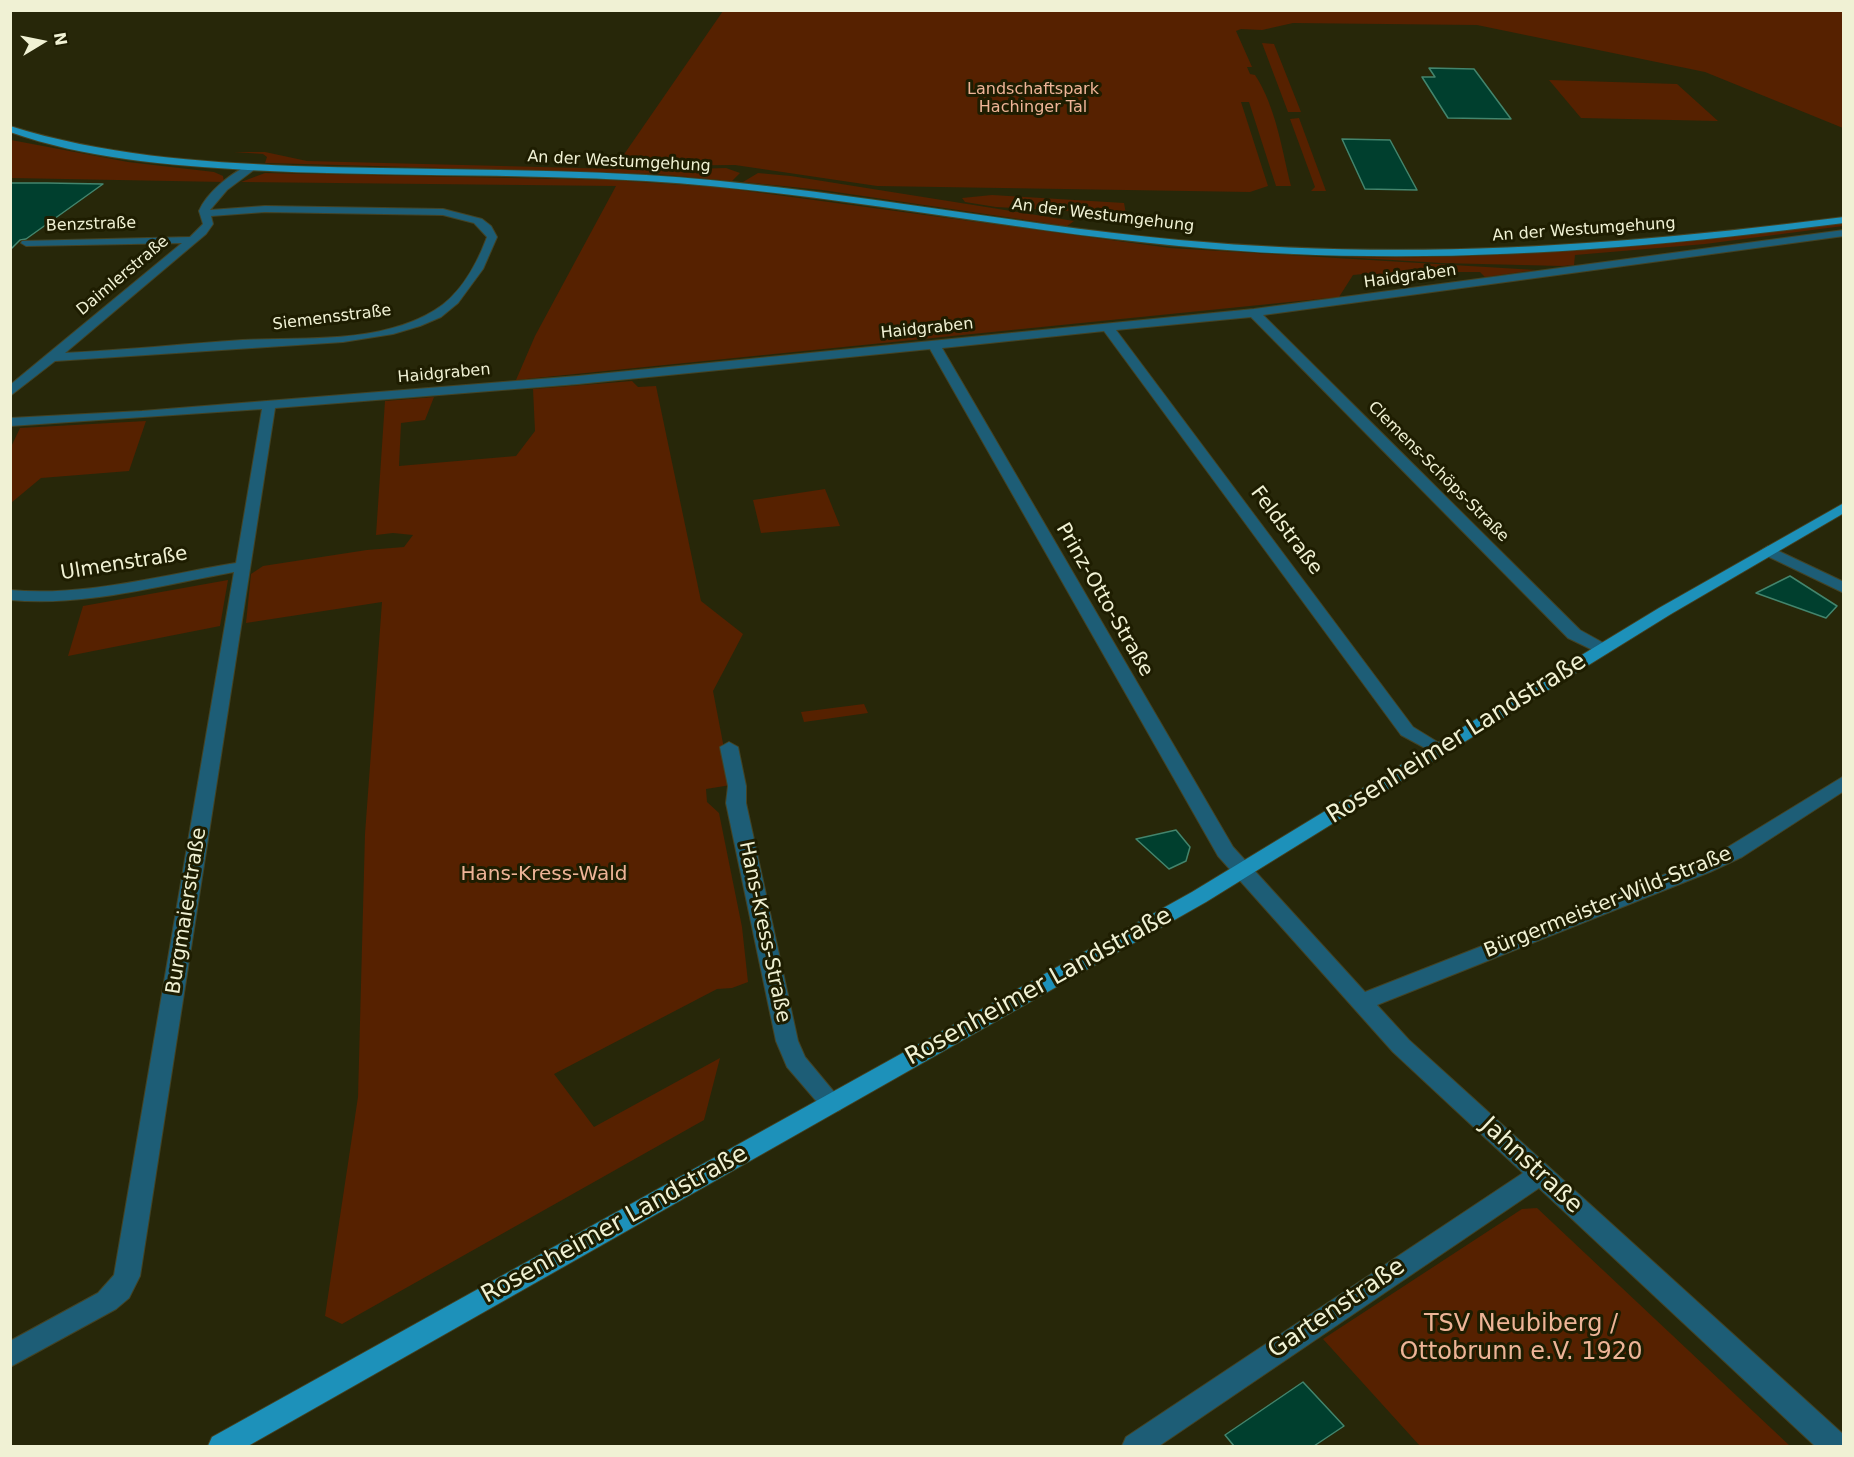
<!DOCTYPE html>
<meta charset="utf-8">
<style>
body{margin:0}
#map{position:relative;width:1854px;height:1457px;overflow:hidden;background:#272709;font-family:"DejaVu Sans",sans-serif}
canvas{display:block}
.frame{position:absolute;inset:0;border:12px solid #f0f1d4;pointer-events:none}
.north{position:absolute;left:12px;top:12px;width:60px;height:60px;-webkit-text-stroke:4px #1e1d01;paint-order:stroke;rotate:80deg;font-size:16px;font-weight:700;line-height:24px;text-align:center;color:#f0f1d4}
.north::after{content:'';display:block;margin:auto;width:21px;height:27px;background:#f0f1d4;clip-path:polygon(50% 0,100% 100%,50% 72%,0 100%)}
</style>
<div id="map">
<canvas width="1854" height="1457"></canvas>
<div class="frame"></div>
<div class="north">N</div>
</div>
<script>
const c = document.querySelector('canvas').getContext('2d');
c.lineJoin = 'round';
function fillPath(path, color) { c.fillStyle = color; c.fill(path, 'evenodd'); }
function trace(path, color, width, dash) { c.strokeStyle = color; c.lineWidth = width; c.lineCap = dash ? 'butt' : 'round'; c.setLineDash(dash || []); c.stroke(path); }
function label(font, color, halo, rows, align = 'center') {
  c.font = font + ' "DejaVu Sans",sans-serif'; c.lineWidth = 6; c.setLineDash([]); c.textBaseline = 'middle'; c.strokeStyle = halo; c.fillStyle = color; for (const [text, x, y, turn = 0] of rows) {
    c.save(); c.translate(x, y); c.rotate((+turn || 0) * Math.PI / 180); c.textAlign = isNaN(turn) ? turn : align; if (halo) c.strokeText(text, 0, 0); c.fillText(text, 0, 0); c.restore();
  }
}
const green = new Path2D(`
 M723 11H1843V128L1705 72 1477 25 1293 23 1262 30 1241 29 1236 31 1252 67H1247L1250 74 1255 75C1276 107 1282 150 1291 186H1276L1249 102H1241L1268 186 1250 192 877 186 735 165 616 166Z
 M1262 43 1274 44 1301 112H1288Z
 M1549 80 1677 84 1718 121 1581 118Z
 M1299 118 1326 191H1311L1315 187 1290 119Z
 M11 140 128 162 214 172 223 176 224 182 11 178Z
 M234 152H265L307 161 658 170 726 168 740 173 732 181 656 174 303 164 265 163 267 157 263 154Z
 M265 173 612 180 725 188 1170 248 1536 270 1485 277 1480 272H1428L1387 278 1374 273 1353 275 1339 297 516 380 535 336 616 186 241 182Z
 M758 173 791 176 1074 221 1067 226 822 190 743 182Z
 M992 195 1124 203 1126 214 996 207 965 202 962 198Z
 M1843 222V226L1705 244 1575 255 1574 265 1562 266 1441 263 1344 257C1511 260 1677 245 1843 222Z
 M632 381 638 387 656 386 701 601 743 634 713 691 731 785 706 789 707 802 719 813 742 927 748 982 732 988 717 989 554 1074 594 1127 720 1058 704 1120 342 1324 325 1316 358 1097 365 834 382 602 246 623 251 574 263 566 367 550 404 547 413 535 393 533 376 535 385 401 434 397 425 420 401 423 399 466 516 456 535 431 533 389Z
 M146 421 129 471 41 478 11 503V447L20 428Z
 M825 489 840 526 761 533 753 500Z
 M228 580 220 626 68 656 83 606Z
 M864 704 868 713 804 722 801 712Z
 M1537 1208 1790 1446H1420L1323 1339 1522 1209Z`);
const building = new Path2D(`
 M1429 68 1474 69 1511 119 1448 118 1422 77H1435Z
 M1342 139 1390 140 1417 190 1365 189Z
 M10 183H47L103 184 26 239 20 240 10 250Z
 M1790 576 1837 606 1826 618 1756 593Z
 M1176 830 1190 847 1186 861 1169 869 1136 839Z
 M1303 1382 1344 1426 1314 1446H1234L1225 1435Z`);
const minor = new Path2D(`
 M252 164 255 165V169L227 190 210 210 265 206 443 209 482 219 491 226 497 237 483 269 458 303 441 317 420 326 393 334 343 342 55 361 10 396V385L182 243 26 246 21 243 22 241 190 237 203 224 199 211C207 192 233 171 252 164ZM265 212 443 215 474 223 487 237C477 264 460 295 435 310 380 344 304 337 242 340 183 344 124 350 65 353L206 234 213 224 211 216Z
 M1844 230V236L1263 315 1580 630 1607 645 1609 649 1607 653 1601 654 1568 638 1251 317 1116 330 1413 727 1444 746 1447 750 1438 755 1401 735 1104 331 942 348 1233 847 1365 992 1696 862 1728 847 1844 776V791L1742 857 1710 872 1377 1005 1409 1040 1844 1435V1446H1815L1539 1188 1159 1446H1122L1126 1437 1523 1173 1393 1052 1218 856 930 349 578 384 275 408 140 1276 129 1298 116 1309 10 1367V1341L98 1293 114 1275 234 572C161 585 85 607 10 600V590C85 597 162 575 236 563L262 409 10 426V418L142 411 578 376 1254 309Z
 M1768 546 1844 582V593L1763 554 1760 551Z
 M729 742 738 747 746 786V803L798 1041 805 1057 844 1104 840 1110 832 1113 824 1110 787 1067 776 1041 726 803 728 786 720 747Z`);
const major = new Path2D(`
 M10 126C102 155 198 162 294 166 411 170 528 168 646 175 825 186 1000 223 1179 240 1407 261 1617 246 1844 217V223C1617 252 1407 268 1179 246 1000 229 825 192 646 181 513 173 380 177 248 170 168 165 86 159 10 132Z
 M1844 503V513L1671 614 1206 902 248 1446H208L212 1437 1192 892 1659 608Z`);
const farParknames = [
 ["Landschaftspark",1033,90],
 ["Hachinger Tal",1033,108]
];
const farStreetnames = [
 ["An der Westumgehung",619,162,3],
 ["An der Westumgehung",1103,216,7],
 ["Benzstraße",91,225,-2],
 ["An der Westumgehung",1584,230,-4],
 ["Daimlerstraße",123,276,-40],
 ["Haidgraben",1410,277,-8],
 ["Siemensstraße",332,318,-7],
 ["Haidgraben",927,329,-6],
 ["Haidgraben",444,374,-5],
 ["Clemens-Schöps-Straße",1438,472,45]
];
const streetNames = [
 ["Feldstraße",1286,531,53],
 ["Ulmenstraße",124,564,-9],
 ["Prinz-Otto-Straße",1104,600,60],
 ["Bürgermeister-Wild-Straße",1608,903,-22],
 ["Burgmaierstraße",187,911,-81],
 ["Hans-Kress-Straße",764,932,78]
];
const parkNames = [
 ["Hans-Kress-Wald",544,875]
];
const nearStreetnames = [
 ["Rosenheimer Landstraße",1457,739,-32],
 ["Rosenheimer Landstraße",1039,987,-29],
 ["Jahnstraße",1531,1166,43],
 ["Rosenheimer Landstraße",615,1225,-29],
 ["Gartenstraße",1337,1309,-34]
];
const nearParknames = [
 ["TSV Neubiberg /",1521,1325],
 ["Ottobrunn e.V. 1920",1521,1353]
];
fillPath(green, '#562100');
fillPath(building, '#003f2e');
trace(building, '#43856d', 1.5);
trace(minor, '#434325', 2);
trace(major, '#434325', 2);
fillPath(minor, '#1d5d76');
fillPath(major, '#1d91ba');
label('16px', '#eeb497', '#1e1d01', farParknames);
label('16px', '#f0f1d4', '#1e1d01', farStreetnames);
label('20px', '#f0f1d4', '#1e1d01', streetNames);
label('20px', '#eeb497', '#1e1d01', parkNames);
label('24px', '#f0f1d4', '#1e1d01', nearStreetnames);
label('24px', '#eeb497', '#1e1d01', nearParknames);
</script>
